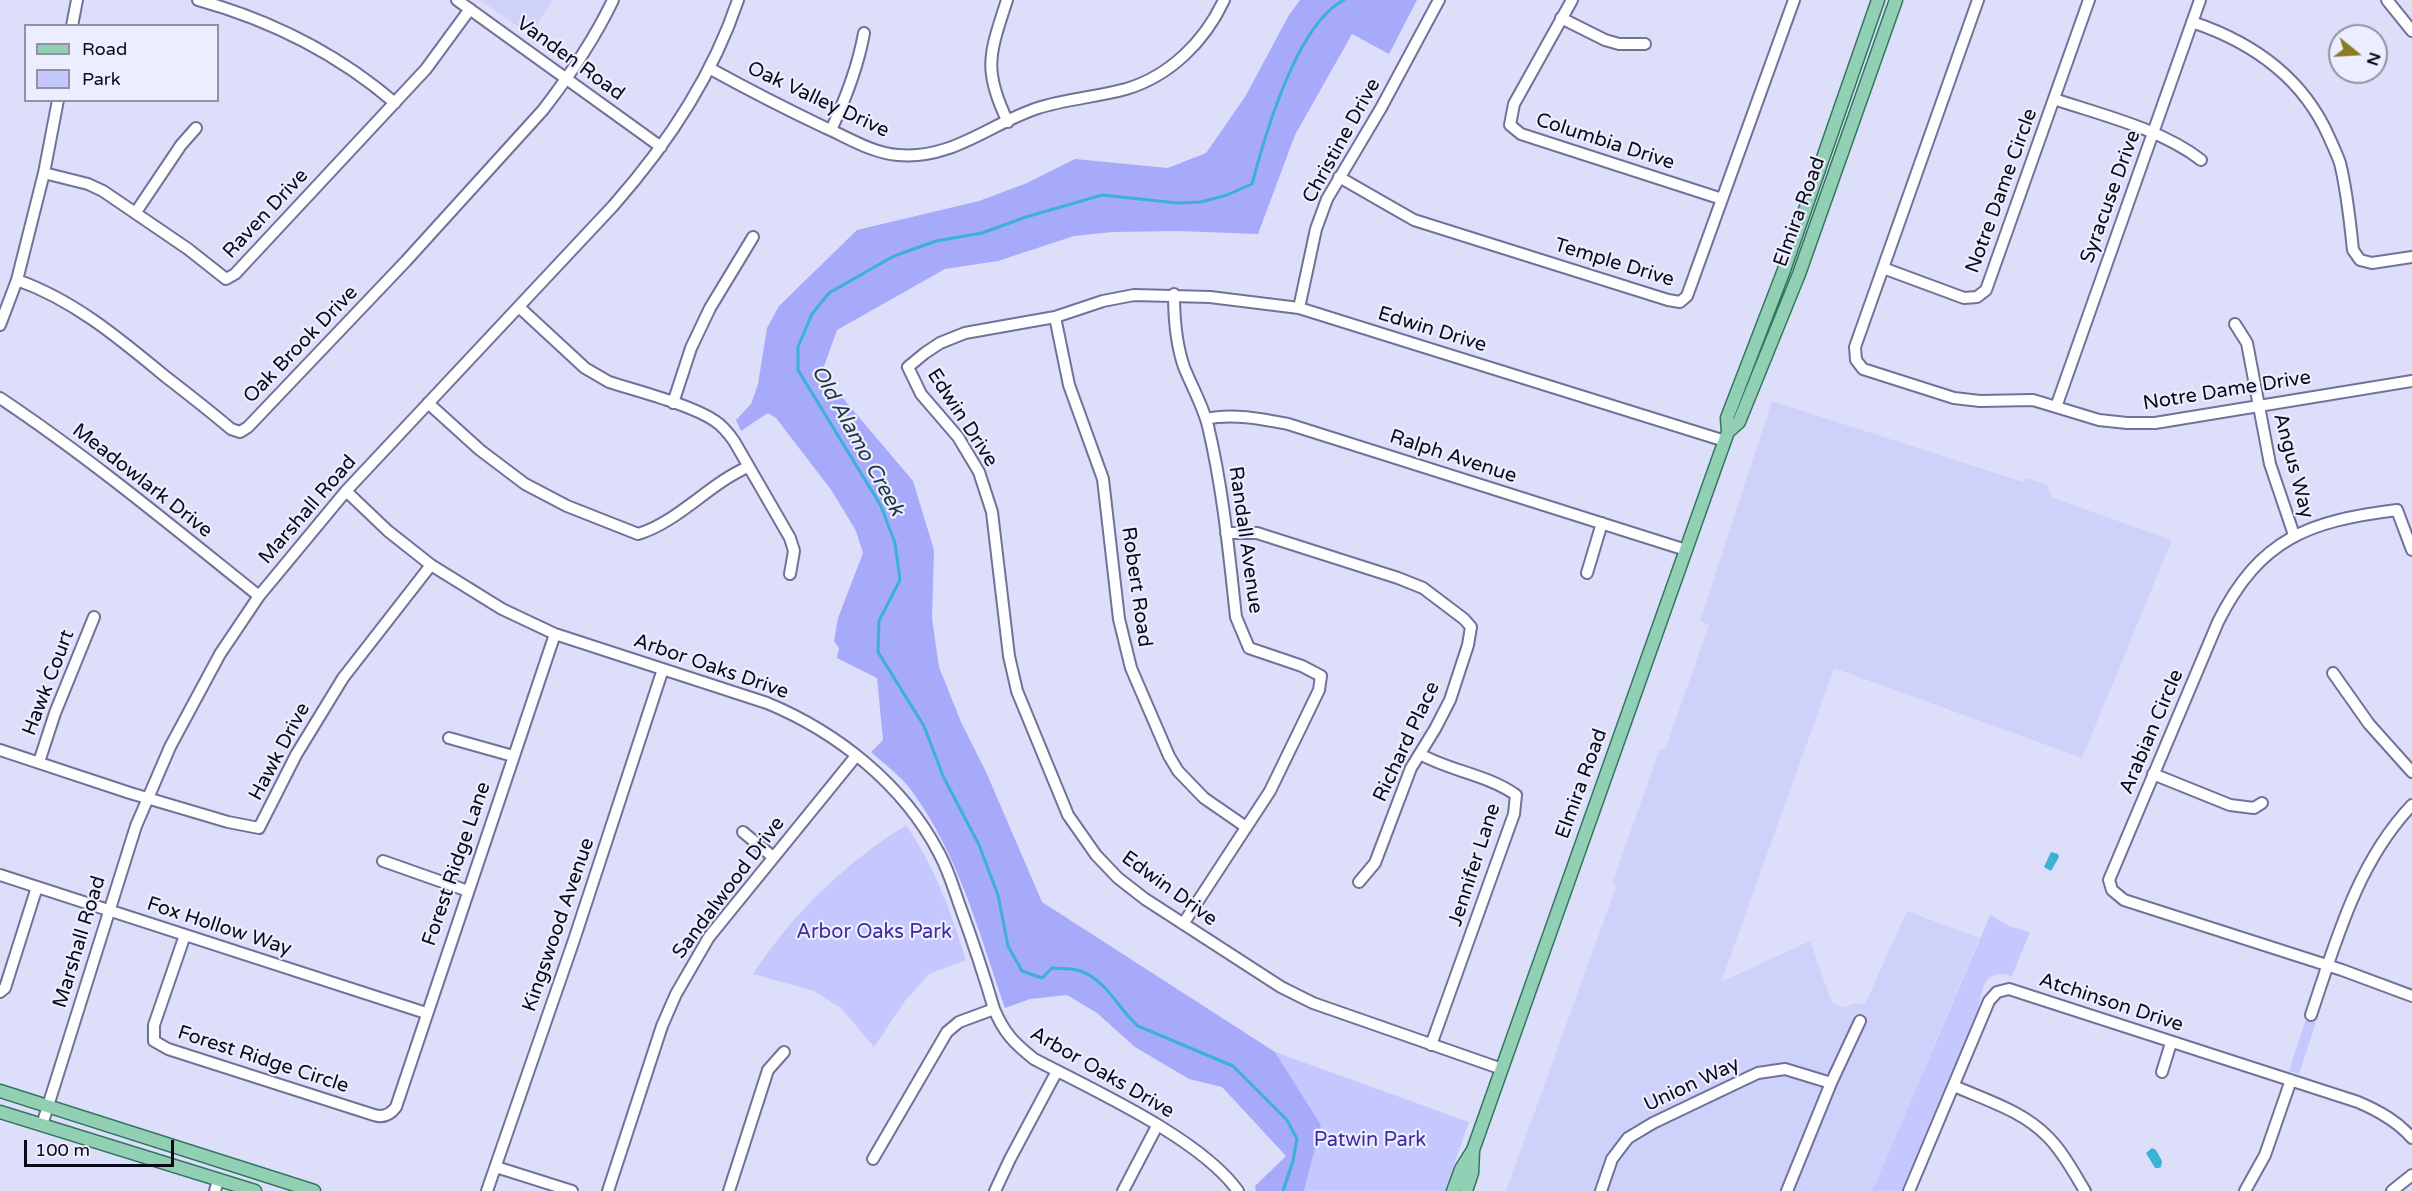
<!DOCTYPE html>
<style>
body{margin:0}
#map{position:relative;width:2412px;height:1191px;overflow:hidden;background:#dddffa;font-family:"Varela Round",sans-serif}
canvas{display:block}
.legend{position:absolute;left:24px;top:24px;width:195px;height:78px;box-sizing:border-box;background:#ecedff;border:2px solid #9192a3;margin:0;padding:8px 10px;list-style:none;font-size:18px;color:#090918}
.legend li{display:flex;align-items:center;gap:12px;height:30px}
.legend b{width:30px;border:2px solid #9192a3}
.north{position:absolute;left:2328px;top:24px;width:60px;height:60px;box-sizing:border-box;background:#ecedff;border:2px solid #9192a3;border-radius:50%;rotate:108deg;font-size:16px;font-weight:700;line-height:24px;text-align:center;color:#090918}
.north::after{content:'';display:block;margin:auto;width:21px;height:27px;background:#887d24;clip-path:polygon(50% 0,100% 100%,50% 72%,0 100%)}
.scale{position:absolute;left:24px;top:1140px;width:150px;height:27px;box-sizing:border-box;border:3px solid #090918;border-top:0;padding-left:8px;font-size:18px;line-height:21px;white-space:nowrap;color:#090918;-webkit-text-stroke:4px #ecedff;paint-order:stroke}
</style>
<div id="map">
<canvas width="2412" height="1191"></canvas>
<ul class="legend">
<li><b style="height:8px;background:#92d0b5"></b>Road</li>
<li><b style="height:16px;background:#c5c8fe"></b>Park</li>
</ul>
<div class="north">N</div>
<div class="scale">100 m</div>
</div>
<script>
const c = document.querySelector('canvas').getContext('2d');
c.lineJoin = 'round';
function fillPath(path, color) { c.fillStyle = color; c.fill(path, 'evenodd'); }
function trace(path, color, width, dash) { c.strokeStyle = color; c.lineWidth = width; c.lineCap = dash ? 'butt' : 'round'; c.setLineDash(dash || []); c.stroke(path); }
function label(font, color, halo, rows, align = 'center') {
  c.font = font + ' "Varela Round",sans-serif'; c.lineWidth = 4.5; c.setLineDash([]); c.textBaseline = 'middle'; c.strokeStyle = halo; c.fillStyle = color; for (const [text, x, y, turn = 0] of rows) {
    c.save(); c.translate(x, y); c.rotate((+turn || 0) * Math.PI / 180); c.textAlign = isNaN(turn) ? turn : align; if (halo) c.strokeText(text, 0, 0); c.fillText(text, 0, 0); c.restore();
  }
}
const built = new Path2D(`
 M480 0H553L530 35Z
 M1772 401 2023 482 2025 478 2046 484 2053 498 2172 540 2082 758 1834 668 1721 982 1810 941 1832 1003 1845 1008 1852 1004H1865L1907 911 1979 938 1872 1191H1506L1616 887 1613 881 1659 751 1666 747 1709 625 1700 621Z`);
const green = new Path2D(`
 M906 825C937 871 949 907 966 960L929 974 905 1001 874 1047 841 1008 814 991 753 974C794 912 843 865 906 825Z
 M1990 915 2009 926 2030 932 2012 976C1983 968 1983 989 1978 1009L1901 1191H1872Z
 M2306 1019 2316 1022 2299 1074 2289 1071Z
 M1275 1052 1469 1122 1445 1191H1304L1321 1125Z`);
const forest = new Path2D(`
 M1300 0H1417L1389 54 1352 34 1295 135 1258 234 1179 231 1113 232 1074 236 998 261 945 269 837 330 823 369 836 390 913 481 934 550 932 618 939 667 961 722 986 772 1042 902 1275 1052 1321 1125 1304 1191H1256L1255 1186 1286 1156 1222 1087 1189 1079 1135 1047 1097 1013 1067 995 1030 999 1005 1008C979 933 959 855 911 790 901 776 884 764 871 752L883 740 877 678 837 658 839 648 834 641 838 618 863 553 856 531 832 491 776 418 768 413 741 431 736 420 751 404 758 384 767 328 779 306 857 230 979 201 1027 183 1075 159 1168 168 1206 153 1245 97 1289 15Z`);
const water = new Path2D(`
 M2051 852 2058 854 2059 857 2051 871 2044 867Z
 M2152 1148 2156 1150 2162 1161 2161 1167 2159 1168H2155L2146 1153Z`);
const stream = new Path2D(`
 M1283 1191 1293 1161 1297 1139 1287 1120 1233 1066 1138 1026C1118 1009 1107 980 1080 971 1072 968 1061 969 1052 968L1042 978 1022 971 1008 946 998 895 979 845 943 776 924 726 878 652 879 621 900 580 895 543 881 506 798 370V347L812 314 829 293 894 256 936 241 982 233 1026 217 1102 195 1177 203 1201 202 1227 195 1252 184C1265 135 1297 24 1344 0`);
const minor = new Path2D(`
 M198 0C270 20 338 54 395 103
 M457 0 661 147
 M1007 0C990 53 982 69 1008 122
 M1572 0 1514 104 1510 125 1521 134 1722 199
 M1978 0 1855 347 1856 360 1863 369 1954 398 1980 401 2033 400 2099 420 2127 423H2155L2412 381
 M2387 0 2412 31
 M1561 18 1605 40 1619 44H1645
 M2192 22C2252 42 2303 78 2329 137 2333 146 2337 154 2340 163 2347 191 2350 221 2353 250L2360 260 2372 263 2412 257
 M72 26 77 0
 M709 68C747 89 786 109 826 128 849 138 872 153 898 155 952 160 989 124 1038 108 1066 99 1097 97 1126 89 1170 76 1205 41 1224 0
 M2054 99C2102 115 2161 129 2201 160
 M831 130C846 98 858 67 864 33
 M44 173 88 184 103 191 188 249 226 279 235 274 426 69 470 9
 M1339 177 1414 220 1668 300 1680 302 1687 296 1794 0
 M136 212 181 145 196 128
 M1883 268 1964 298 1977 297 1986 290 2089 0
 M17 280C74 300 120 339 166 377 188 394 210 411 231 429L240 432 248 427 406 261 543 110C570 75 594 40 613 0
 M1174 294C1174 318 1176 344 1184 367 1192 387 1203 406 1208 426 1223 489 1229 553 1236 617L1249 648 1302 666 1321 676 1319 690 1270 791 1183 924
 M519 307 585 368 609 382C637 391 692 405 715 421 723 426 729 434 734 441L790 538 794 551 790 574
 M1299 308 1316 229 1327 199 1381 108 1439 0
 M1055 317 1069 385 1103 479 1119 619 1131 668 1169 756 1178 771 1204 798 1246 827
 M2235 324 2247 343 2270 464 2294 535
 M0 325 17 280 44 173 58 100
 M0 398C90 458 174 528 259 596
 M428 403 480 450 525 484 567 506 638 534C678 522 710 483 748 467
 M673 403 691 348 710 308 753 237
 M2056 407 2200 0
 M1206 419C1232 413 1262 419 1288 424L1686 550
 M346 491 388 531 431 565 502 609 555 634 767 703C837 732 903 784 939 853 949 871 954 890 961 909 973 942 984 975 994 1009 1004 1033 1014 1043 1034 1059 1093 1090 1200 1138 1238 1191
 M1226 533H1257L1398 578 1423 588 1464 619 1471 627 1468 645 1450 700 1435 729 1411 768 1375 863 1359 882
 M2412 550 2397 510C2309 521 2260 538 2218 622L2109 880 2112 890 2124 900 2342 970 2412 996
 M1587 573 1602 523
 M2333 673 2369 724 2412 772
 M449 738 513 756
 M0 750 130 793 228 822 259 828 296 755 343 678 431 565
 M1420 754C1450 771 1488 775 1516 795L1514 814 1431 1045
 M39 762 55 713 94 617
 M2153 774 2230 805 2254 808 2262 803
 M743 832 773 857
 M383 861 468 891
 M0 875 426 1013
 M185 935 154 1025V1041L168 1049 374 1115C383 1118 390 1115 396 1107L555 634
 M0 992 5 988 37 887
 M2311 1015C2336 941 2357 863 2412 805
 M1502 1069 1313 1003 1281 987 1145 899 1118 878 1096 855 1068 815 1017 691 1009 656 992 512 979 472 958 437 921 394 908 367 925 353 940 343 965 333 1055 317 1103 301 1134 295 1210 297 1299 308 1725 441
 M2162 1072 2171 1043
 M1954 1086C1986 1100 2023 1111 2048 1137 2063 1152 2074 1173 2085 1191
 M42 1125 136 826 170 747 220 654 259 596 346 491 613 206C666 146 712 78 738 0
 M873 1159 947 1032 959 1022 994 1009
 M496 1167 572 1191
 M215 1191 218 1180
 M487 1191 574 940 663 669
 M608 1191 662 1026 676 994 709 937 856 756
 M729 1191 768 1070 784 1052
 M995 1191 1010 1159 1057 1071
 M1123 1191 1157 1126
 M1601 1191 1612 1159 1628 1138 1653 1123 1743 1080 1758 1073 1785 1069 1831 1083
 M1787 1191 1831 1083 1860 1021
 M1909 1191 1989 1001 1997 992 2009 989 2358 1102C2379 1111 2397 1121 2412 1138
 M2245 1191 2265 1155 2291 1080
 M2392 1191 2412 1175`);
const major = new Path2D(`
 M1728 432 1727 418 1784 270 1878 0
 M0 1091 314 1191
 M0 1112 255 1191
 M1453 1191 1461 1169 1473 1150 1720 454 1728 432 1739 422 1799 274 1896 0
 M1466 1191 1472 1173 1473 1151`);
const streetNames = [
 ["Vanden Road",570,59,36],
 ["Oak Valley Drive",818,100,25],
 ["Christine Drive",1342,141,-61],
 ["Columbia Drive",1605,142,18],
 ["Notre Dame Circle",2002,191,-70],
 ["Syracuse Drive",2111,197,-70],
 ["Elmira Road",1800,212,-70],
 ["Raven Drive",266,214,-47],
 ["Temple Drive",1614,263,17],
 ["Edwin Drive",1432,330,17],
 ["Oak Brook Drive",301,345,-46],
 ["Notre Dame Drive",2227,391,-9],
 ["Edwin Drive",962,418,57],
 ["Ralph Avenue",1453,457,18],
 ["Angus Way",2293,466,75],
 ["Meadowlark Drive",142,481,38],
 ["Marshall Road",308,510,-49],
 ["Randall Avenue",1245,540,82],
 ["Robert Road",1136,587,82],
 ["Arbor Oaks Drive",711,667,19],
 ["Hawk Court",49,683,-69],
 ["Arabian Circle",2152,732,-67],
 ["Richard Place",1407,742,-65],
 ["Hawk Drive",280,752,-62],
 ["Elmira Road",1582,784,-70],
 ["Forest Ridge Lane",457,864,-71],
 ["Jennifer Lane",1475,865,-72],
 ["Sandalwood Drive",729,888,-53],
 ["Edwin Drive",1169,889,36],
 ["Kingswood Avenue",559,925,-71],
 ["Fox Hollow Way",219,927,18],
 ["Marshall Road",80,942,-73],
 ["Atchinson Drive",2111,1003,18],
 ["Forest Ridge Circle",263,1060,18],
 ["Arbor Oaks Drive",1102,1073,30],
 ["Union Way",1692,1085,-25]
];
const parkNames = [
 ["Arbor Oaks Park",874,933],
 ["Patwin Park",1370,1141]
];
const waterNames = [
 ["Old Alamo Creek",857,441,61]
];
fillPath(built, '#ced1fa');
fillPath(green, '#c5c8fe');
fillPath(forest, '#a7a9fa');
fillPath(water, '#3ab1d5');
trace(stream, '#3ab1d5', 3);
trace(minor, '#707299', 14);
trace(major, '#33765e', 15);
trace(minor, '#fff', 10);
trace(major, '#92d0b5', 12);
label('20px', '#090918', '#ecedff', streetNames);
label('20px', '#3f2d9e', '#ecedff', parkNames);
label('italic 21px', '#1e373f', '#ecedff', waterNames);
</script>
